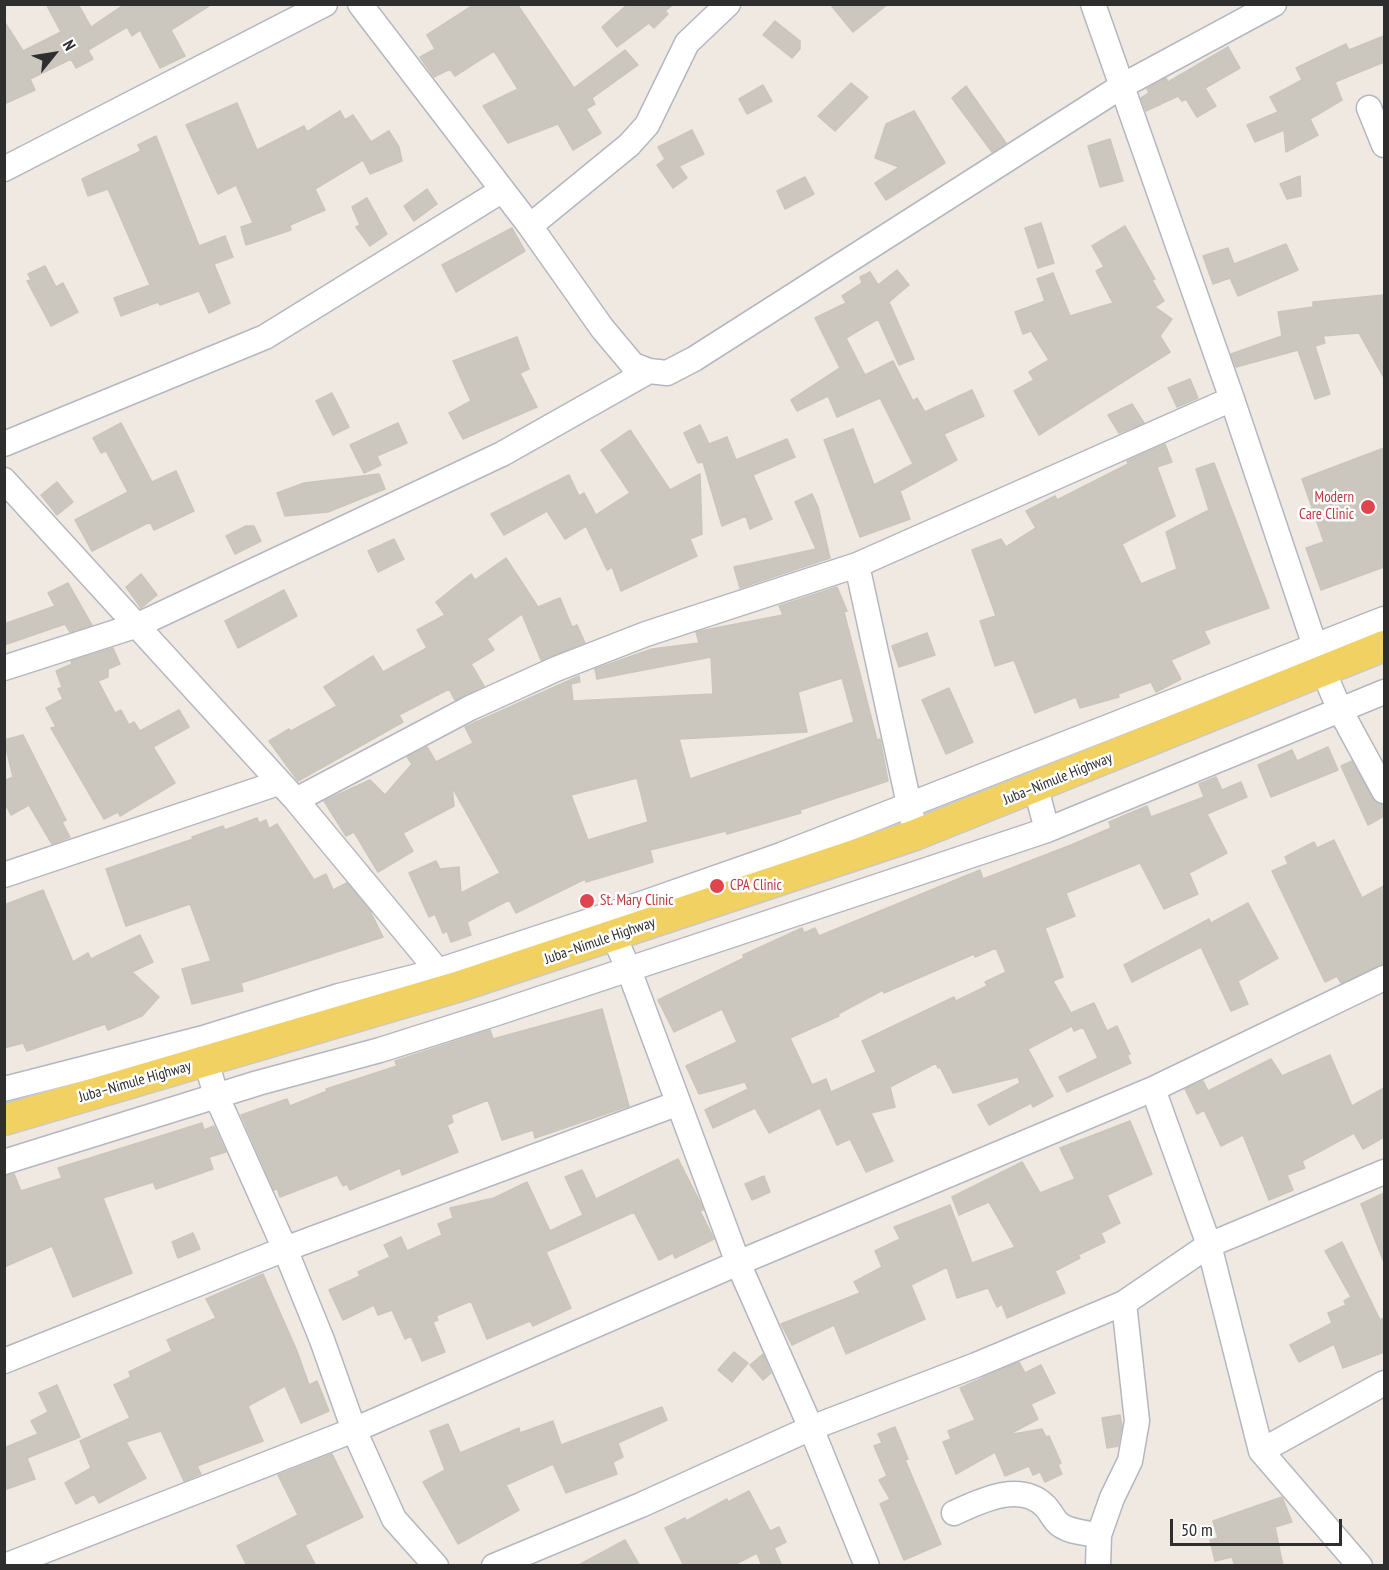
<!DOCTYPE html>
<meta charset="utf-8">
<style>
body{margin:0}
#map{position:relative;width:1389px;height:1570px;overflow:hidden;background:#efe9e1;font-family:"PT Sans Narrow",sans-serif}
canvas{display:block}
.frame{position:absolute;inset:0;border:6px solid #2e2e2e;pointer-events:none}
.north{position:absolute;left:24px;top:24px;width:60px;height:60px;-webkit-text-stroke:4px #fff;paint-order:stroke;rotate:60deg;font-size:16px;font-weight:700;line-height:24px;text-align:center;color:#2e2e2e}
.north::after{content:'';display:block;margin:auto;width:21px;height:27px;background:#2e2e2e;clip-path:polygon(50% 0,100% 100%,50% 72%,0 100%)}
.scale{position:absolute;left:1170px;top:1519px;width:172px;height:27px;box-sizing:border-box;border:3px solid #2e2e2e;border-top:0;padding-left:8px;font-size:18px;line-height:21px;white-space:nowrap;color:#2e2e2e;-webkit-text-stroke:4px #fff;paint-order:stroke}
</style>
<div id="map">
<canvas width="1389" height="1570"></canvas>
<div class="frame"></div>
<div class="north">N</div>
<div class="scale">50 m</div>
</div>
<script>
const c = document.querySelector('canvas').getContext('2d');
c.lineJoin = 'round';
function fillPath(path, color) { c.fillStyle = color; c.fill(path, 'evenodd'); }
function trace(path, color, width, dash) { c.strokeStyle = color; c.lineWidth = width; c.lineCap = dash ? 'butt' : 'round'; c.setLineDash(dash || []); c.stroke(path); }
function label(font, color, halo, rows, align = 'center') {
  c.font = font + ' "PT Sans Narrow",sans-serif'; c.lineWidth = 5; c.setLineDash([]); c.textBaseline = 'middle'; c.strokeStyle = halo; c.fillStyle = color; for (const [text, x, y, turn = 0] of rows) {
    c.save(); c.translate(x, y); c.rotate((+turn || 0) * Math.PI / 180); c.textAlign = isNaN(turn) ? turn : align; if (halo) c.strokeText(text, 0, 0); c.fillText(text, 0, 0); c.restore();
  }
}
const building = new Path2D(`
 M46 4H78L91 27 125 4H212L171 30 185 56 160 68 140 30 132 36 127 27 88 50 93 59 76 68 71 59 30 79 35 90 4 104V21L23 51 61 32Z
 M475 4H517L574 88 625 50 638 65 592 98 595 104 586 109 601 133 573 150 558 124 508 143 483 106 518 89 494 51 455 76 450 69 434 77 420 57 435 49 427 35Z
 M628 4H674L665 11 668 14 654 28 649 23 617 47 602 27Z
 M830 4H888L853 32Z
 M775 21 800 41V49L792 58 763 35Z
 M1384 36V62L1335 82 1342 100 1310 119 1318 135 1286 152 1284 130 1255 142 1247 125 1278 112 1270 97 1302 80 1296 68 1346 44 1349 50Z
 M1228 47 1240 68 1205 88 1216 106 1197 117 1186 99 1182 101 1178 96 1146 111 1141 98 1149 93 1147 89 1166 78 1168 82Z
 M851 83 868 97 835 131 818 116Z
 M763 85 772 101 747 114 739 99Z
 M966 86 1006 143 992 152 952 98Z
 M237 103 257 150 304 126 307 132 340 111 345 120 353 115 371 142 389 131 399 147 402 161 370 174 363 160 315 189 325 210 290 225 291 230 246 245 241 227 253 223 236 185 218 194 186 125Z
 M914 111 945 163 886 200 875 183 899 167 875 158 886 124Z
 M692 130 704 154 679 166 687 178 673 188 657 165 665 159 658 147Z
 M156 136 199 246 225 236 233 257 214 264 230 303 209 313 199 291 160 305 158 302 121 316 114 298 150 285 108 189 88 196 82 179 141 151 138 145Z
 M1110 139 1123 181 1100 187 1088 146Z
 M1300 176 1301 196 1287 199 1280 184Z
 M805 177 814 194 785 209 777 191Z
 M427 189 437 204 414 221 404 206Z
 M367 198 387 234 370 246 356 227 360 225 352 207Z
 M1041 223 1054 263 1038 268 1025 228Z
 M1125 226 1155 279 1152 280 1164 301 1155 307 1172 319 1160 336 1170 352 1039 435 1014 391 1034 380 1029 372 1049 360 1031 331 1023 334 1015 312 1045 301 1037 279 1053 273 1070 316 1113 303 1096 271 1104 267 1092 246Z
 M512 228 525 251 456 292 442 265Z
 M1286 244 1298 270 1238 296 1230 278 1213 284 1203 256 1228 248 1234 264Z
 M45 266 56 287 63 283 78 312 51 326 27 281 31 280 28 274Z
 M897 270 909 285 889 302 914 359 899 365 878 319 846 338 865 375 893 361 913 401 917 398 925 412 972 390 984 416 944 434 957 460 900 491 910 519 860 537 824 440 853 429 874 485 913 464 880 398 837 417 828 396 797 411 791 400 840 368 815 318 846 303 842 296 862 283 860 277 870 272 878 285Z
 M1384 295V378L1359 333 1323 336 1325 343 1315 346 1330 394 1315 399 1298 350 1236 367 1231 354 1282 336 1278 312 1313 307V302Z
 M517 337 529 369 520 373 537 407 463 439 449 413 471 401 453 361Z
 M1190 379 1198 398 1177 407 1168 388Z
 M332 393 349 427 333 435 316 401Z
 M1132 404 1144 423 1119 433 1108 415Z
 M121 423 152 482 176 471 194 511 154 530 150 522 92 551 75 520 128 492 106 451 101 453 93 438Z
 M398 423 407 443 377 456 381 465 364 473 350 445Z
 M700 425 709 444 727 437 736 460 787 439 795 457 753 475 772 519 750 529 746 516 722 526 703 462 698 463 684 433Z
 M630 430 670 490 700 474 702 534 690 539 697 556 621 591 612 567 607 570 586 526 565 539 547 511 504 535 491 514 569 475 579 496 584 493 596 515 630 493 601 450Z
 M1165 444 1172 462 1157 467 1175 516 1122 544 1141 584 1177 569 1166 532 1209 510 1196 469 1214 463 1269 608 1204 631 1210 643 1171 660 1181 679 1156 692 1151 682 1118 694 1119 697 1080 708 1076 697 1035 713 1014 660 995 666 980 621 996 616 972 550 1001 539 1006 547 1036 528 1026 511 1055 496 1057 500 1128 464 1127 461Z
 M1384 448V567L1321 590 1306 548 1324 542 1302 479Z
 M379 474 385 489 328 512 285 516 277 493 304 483Z
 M57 482 73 502 57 515 41 495Z
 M812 494 818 507 830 558 740 588 734 567 816 549 795 502Z
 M246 526H254L261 541 235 554 226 536Z
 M394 539 404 559 378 572 368 551Z
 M506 558 538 607 560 598 572 627 577 625 585 643 541 660 522 614 487 639 494 650 471 664 484 686 455 700 449 689 399 715 403 722 298 781 269 741 289 729 291 731 337 706 324 687 373 656 383 672 427 648 417 630 445 615 436 602 471 574 475 580Z
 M141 574 157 595 141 608 126 587Z
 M68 583 92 625 70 632 65 624 4 645V624L55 606 48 593Z
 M837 587 847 611 844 612 877 740 880 739 888 781 800 810 801 813 727 834 726 831 650 850 653 862 586 882 585 879 516 913 509 900 467 922 471 935 451 942 447 931 443 933 435 914 429 917 409 873 436 861 440 869 459 867 461 893 500 873 452 787 454 806 403 833 413 851 378 872 354 832 346 836 324 801 370 780 385 795 412 764 407 757 427 747 436 762 473 743 465 727 579 676 580 682 571 684 573 701 713 694 711 657 597 679 595 669 652 649 699 643 696 632 700 631 783 615 779 606ZM842 678 854 722 690 779 679 739 807 732 798 692ZM637 778 648 822 588 840 571 795Z
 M284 590 297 616 238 648 225 621Z
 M927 633 935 655 899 667 892 646Z
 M113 648 120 664 108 669V677L98 681 115 713 121 710 129 725 134 722 140 731 179 710 189 727 153 747 175 783 120 816 118 812 104 819 51 728 56 727 46 708 63 699 58 689 62 687 56 671 72 664 71 661Z
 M949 688 973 742 946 754 922 700Z
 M23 735 66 820 62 822 70 837 68 838 52 844 29 805 11 815 4 802V781L13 777 4 740Z
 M1328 747 1338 770 1271 797 1258 765 1292 750 1297 761Z
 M1352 761 1372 798 1384 805V816L1368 825 1341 766Z
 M1216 777 1222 790 1241 782 1247 797 1207 814 1227 853 1189 873 1198 894 1164 909 1140 863 1066 893 1075 916 1045 928 1063 977 1053 981 1071 1013 1094 1003 1107 1031 1117 1026 1130 1054 1127 1055 1131 1063 1067 1092 1059 1077 1098 1058 1083 1027 1074 1031 1072 1026 1028 1049 1053 1096 1033 1107 1031 1103 989 1125 978 1105 1020 1083 1018 1077 953 1093 940 1067 938 1068 936 1063 890 1087 895 1107 871 1113 893 1161 866 1172 850 1139 837 1145 820 1108 769 1133 755 1108 713 1128 705 1110 748 1089 745 1082 699 1094 686 1066 737 1042 722 1009 674 1032 658 1000 744 958 743 955 802 928 804 933 815 928 819 936 980 870 983 879 1071 845 1111 828 1109 822 1147 806 1151 817 1204 797 1199 784ZM996 948 1006 972 985 982 987 986 956 1001 954 997 862 1041 876 1072 831 1092 826 1079 812 1085 790 1038 839 1016 838 1014 883 990 884 993 974 954 975 957Z
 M257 818 259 823 266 820 269 829 277 824 314 880 326 874 333 890 347 883 370 911 383 937 241 983 243 991 192 1004 182 969 211 961 190 904 126 926 106 869 193 839 192 837 223 826 225 830Z
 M1334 840 1362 898 1384 886V964L1341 983 1337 976 1325 982 1272 871 1288 864 1285 857 1314 842 1317 848Z
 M43 890 73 962 88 953 91 959 140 935 153 962 132 972 159 997 142 1016 108 1030 105 1024 27 1051 23 1043 4 1048V905Z
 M1248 903 1278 958 1238 981 1248 1004 1231 1011 1201 947 1132 982 1124 965 1209 919 1211 923Z
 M602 1009 629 1106 535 1138 533 1130 502 1140 488 1100 451 1115 453 1122 447 1125 458 1152 402 1175 400 1168 350 1190 347 1184 343 1186 337 1175 280 1197 277 1189 274 1190 241 1115 287 1099 290 1106 327 1091 326 1089 397 1066 395 1061 490 1030 493 1039Z
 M1330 1055 1352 1106 1384 1088V1137L1363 1149 1354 1133 1302 1161 1305 1168 1287 1175 1293 1190 1269 1200 1243 1135 1221 1146 1204 1110 1197 1114 1185 1089 1203 1081 1208 1091 1271 1059 1282 1076Z
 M1130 1121 1152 1174 1107 1195 1120 1223 1101 1233 1105 1242 1078 1255 1080 1258 1055 1271 1065 1293 1007 1318 1002 1304 997 1307 988 1288 957 1298 947 1267 911 1285 925 1319 846 1354 834 1325 792 1345 781 1324 860 1293 854 1282 882 1267 875 1251 900 1239 894 1227 950 1205 972 1263 1015 1247 989 1202 959 1215 952 1197 1022 1162 1040 1193 1075 1179 1060 1148Z
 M202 1123 204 1130 214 1126 226 1152 209 1157 213 1169 156 1189 153 1182 103 1198 132 1273 73 1297 52 1246 4 1267V1176L14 1174 21 1191 62 1178 58 1168Z
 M678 1159 702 1206 703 1210 700 1211 714 1239 675 1258 673 1253 659 1260 634 1212 546 1252 571 1308 533 1326 530 1321 487 1339 471 1301 436 1316 438 1320 433 1322 445 1352 422 1361 411 1336 405 1339 392 1310 378 1315 374 1305 343 1320 329 1290 360 1276 358 1272 390 1257 384 1245 401 1237 407 1251 442 1235 438 1224 453 1218 450 1208 494 1198 527 1182 550 1231 583 1215 565 1177 582 1170 596 1199Z
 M764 1176 770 1192 752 1200 745 1184Z
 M1384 1193V1260H1383L1361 1204Z
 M193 1233 200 1249 178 1258 172 1242Z
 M1342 1242 1380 1320 1384 1318V1352L1343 1368 1334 1344 1299 1362 1290 1345 1332 1323 1328 1313 1346 1305 1344 1301 1351 1297 1325 1251Z
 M263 1274 297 1351 309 1385 317 1381 329 1411 301 1423 285 1386 248 1406 263 1441 197 1466 201 1474 184 1481 161 1431 126 1442 146 1478 99 1503 94 1494 76 1504 65 1483 91 1468 80 1441 130 1418 114 1385 131 1377 129 1372 172 1351 167 1340 216 1318 206 1299Z
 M734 1352 748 1363 732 1382 718 1370Z
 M763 1354 771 1373 763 1380 750 1365Z
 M1019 1362 1025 1373 1041 1365 1055 1393 1031 1404 1038 1419 1008 1435 1042 1429 1046 1437 1049 1436 1061 1463 1058 1465 1062 1474 1045 1482 1040 1472 1033 1475 1029 1466 1005 1476 995 1452 956 1474 943 1442 951 1439 948 1431 975 1420 960 1388Z
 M57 1385 80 1437 27 1458 35 1479 4 1490V1448L38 1434 31 1421 48 1412 39 1393Z
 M662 1407 667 1420 618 1443 623 1457 613 1462 617 1474 566 1493 553 1464 506 1485 519 1510 458 1544 423 1482 445 1470 430 1431 448 1424 460 1453 519 1428 520 1433 553 1421 561 1445Z
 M1120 1415 1122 1426 1118 1446 1107 1448 1102 1418Z
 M895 1427 908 1459 905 1460 941 1544 904 1560 880 1504 890 1499 879 1480 887 1476 874 1446 882 1443 878 1434Z
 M332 1454 363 1517 305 1545 316 1566H247L237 1546 298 1515 278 1475Z
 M749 1491 770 1531 779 1527 786 1542 774 1548 782 1566H762L757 1553 732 1566H684L665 1528 685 1518 686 1521 727 1499 728 1502Z
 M1282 1497 1292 1522 1275 1527 1283 1566H1235L1232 1557 1215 1561 1210 1540 1218 1538 1213 1521Z
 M625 1540 640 1566H577Z`);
const minor = new Path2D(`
 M360 4 530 226 602 328 633 365 649 371 667 373 694 359 1122 86 1274 4
 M1093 4 1232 399 1324 673 1340 710 1384 791
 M1369 108 1384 145
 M4 169 325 4
 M530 226 629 145 647 125 687 43 728 4
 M4 444 265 337 501 191
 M4 480 296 800 438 971 448 980
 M857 565 912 818
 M4 668 138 625 502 454 649 371
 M1036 788 1047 830
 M296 800 470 708 556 669 646 634 857 565 1232 399
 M4 875 278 783
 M614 937 629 970 738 1263 811 1428 867 1566
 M206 1061 216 1095 285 1249 322 1340 354 1430 394 1519 436 1566
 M4 1089 207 1037 339 996 438 971 638 905 781 855 1384 619
 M1153 1089 1209 1245 1261 1451 1360 1566
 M4 1162 258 1083 380 1050 497 1013 1047 830 1384 692
 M4 1361 285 1249 676 1104
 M1261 1451 1384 1383
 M954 1513C980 1501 1020 1481 1045 1506 1049 1510 1052 1516 1056 1521 1065 1532 1086 1533 1099 1535
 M5 1566 354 1430 738 1263 1153 1089 1384 978
 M494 1566 641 1505 811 1428 976 1365 1124 1303 1209 1245 1384 1172
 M1098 1566 1099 1535 1112 1498 1130 1461 1137 1421 1124 1303`);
const major = new Path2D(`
 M4 1120 457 987 915 835 1384 646`);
const markers = [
 [1368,507,8,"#e0444e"],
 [717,886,8,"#e0444e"],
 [587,901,8,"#e0444e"]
];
const healthNames = [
 ["Modern",1354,498,"right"],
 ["Care Clinic",1354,515,"right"],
 ["CPA Clinic",730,886],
 ["St. Mary Clinic",600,901]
];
const streetNames = [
 ["Juba–Nimule Highway",1058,779,-22],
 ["Juba–Nimule Highway",600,941,-19],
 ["Juba–Nimule Highway",135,1082,-16]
];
fillPath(building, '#cbc7bf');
trace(building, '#cbc5ba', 1.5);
trace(minor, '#b4b7c1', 27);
trace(major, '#c9c9c9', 33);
trace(minor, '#fff', 24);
trace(major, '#f2d163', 30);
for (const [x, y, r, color] of markers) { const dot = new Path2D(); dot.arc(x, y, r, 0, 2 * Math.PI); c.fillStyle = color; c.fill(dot); trace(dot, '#fff', 2); }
label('15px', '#be3a42', '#fff', healthNames, 'left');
label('15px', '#2e2e2e', '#fff', streetNames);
</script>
